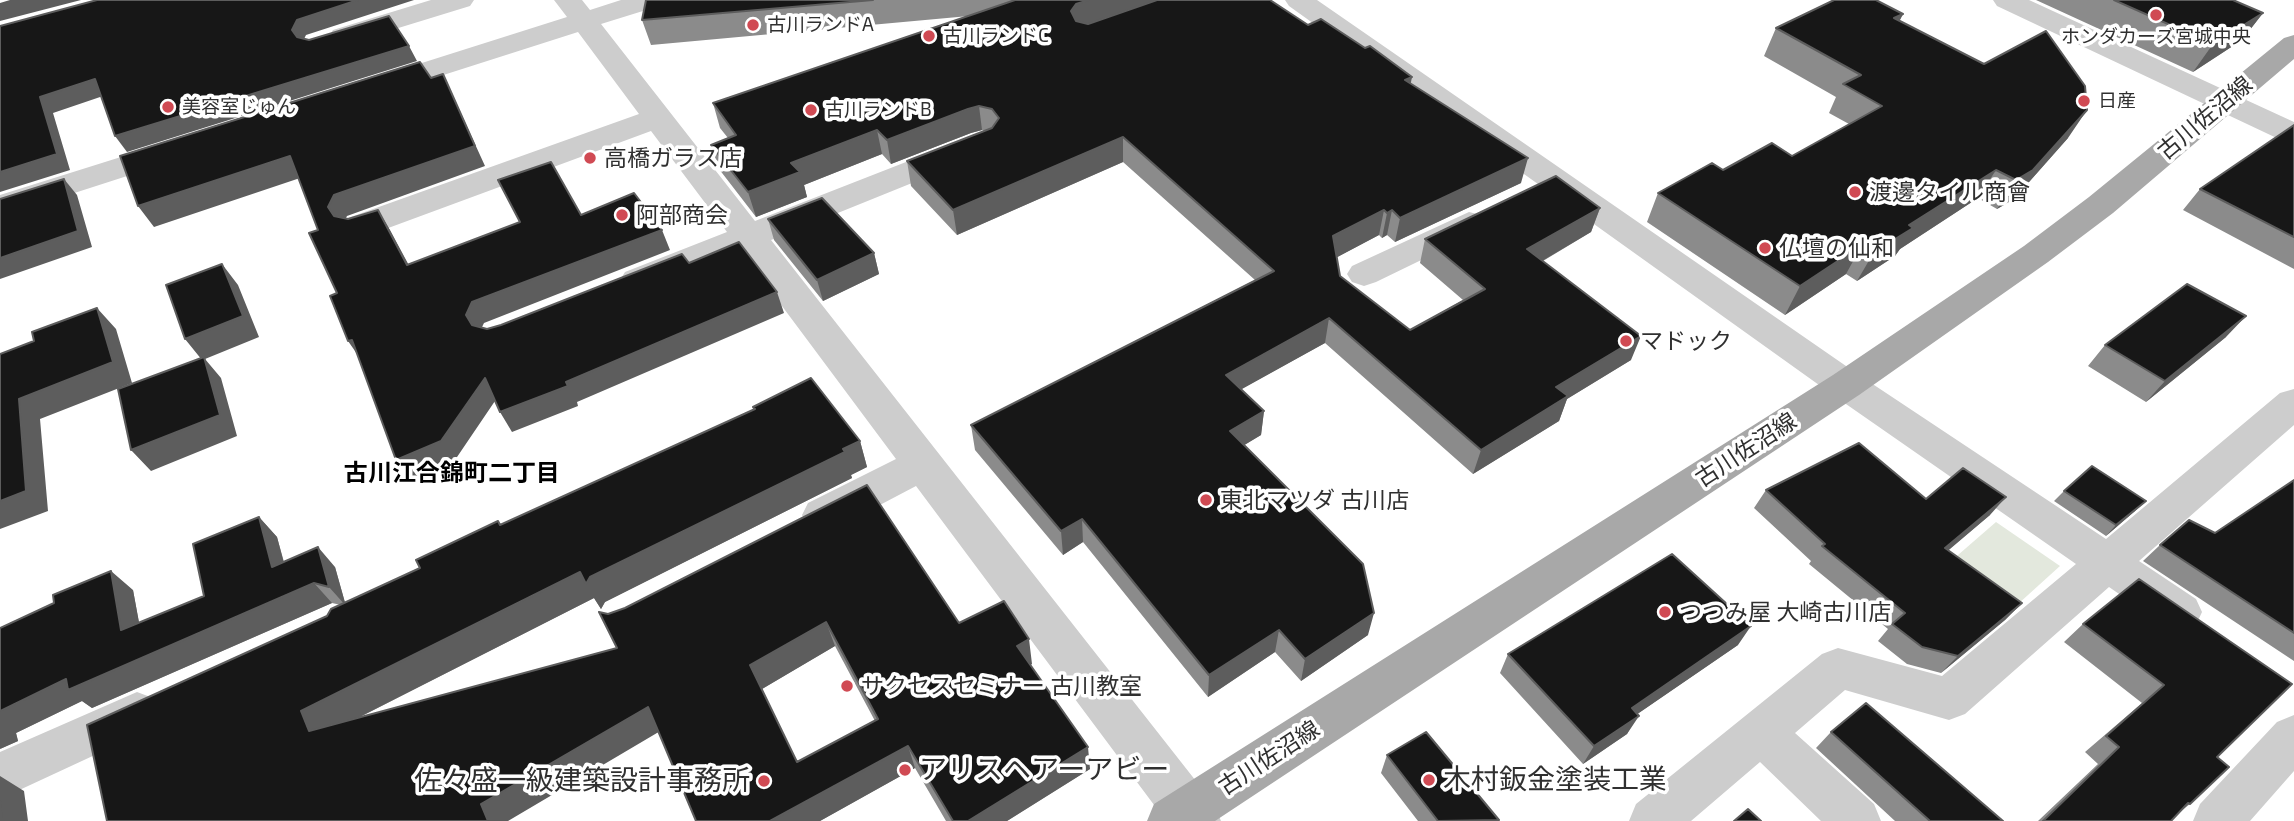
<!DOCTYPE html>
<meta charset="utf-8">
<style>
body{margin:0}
canvas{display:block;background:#fff}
</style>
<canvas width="2294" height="821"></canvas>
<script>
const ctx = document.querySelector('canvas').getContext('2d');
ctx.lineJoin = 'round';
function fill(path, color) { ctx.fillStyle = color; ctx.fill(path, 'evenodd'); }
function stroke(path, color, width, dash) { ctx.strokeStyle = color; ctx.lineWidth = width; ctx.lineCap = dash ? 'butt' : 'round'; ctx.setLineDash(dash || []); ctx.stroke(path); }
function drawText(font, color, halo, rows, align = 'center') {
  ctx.font = font + ' "Exo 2","Noto Sans JP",sans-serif'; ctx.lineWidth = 7; ctx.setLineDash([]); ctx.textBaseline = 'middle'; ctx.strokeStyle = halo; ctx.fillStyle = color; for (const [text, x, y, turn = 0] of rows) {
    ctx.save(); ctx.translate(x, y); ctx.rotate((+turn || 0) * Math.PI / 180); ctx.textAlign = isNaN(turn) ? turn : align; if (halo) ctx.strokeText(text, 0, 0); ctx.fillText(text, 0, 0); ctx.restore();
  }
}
const green = new Path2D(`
 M1996,522L2060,566L2007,614L1943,568Z`);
const minor = new Path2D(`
 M431,0H474L470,6L343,45L333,42L329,36L333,30Z
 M554,0H582L590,10L621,0H663L659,6L601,24L755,221L947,146L958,143L969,146L974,153L969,160L771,240L1214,804L1221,821H1166L916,486L838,527L823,532L808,527L802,515L808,503L896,459L741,251L649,288L637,292L625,288L620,280L625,272L727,232L651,131L372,234L360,237L348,234L343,226L348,218L639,114L578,32L387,93L376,96L365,93L361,87L365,81L567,17Z
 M1285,0H1317L1859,375L2106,539L2280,393L2294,389V425L2139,561L2196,599L2202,612L2196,625L2180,631L2164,625L2109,587L1965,714L1949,720L1845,690L1795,733L1874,804L1881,821H1821L1760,762L1691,821H1629L1636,804L1822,654L1838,648L1942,676L2076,564L1833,395L1289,6Z
 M1993,0H2029L2294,122V143L2283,141L1997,6Z
 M175,140L186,143L191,150L186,157L0,217V195Z
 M1469,212L1481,215L1486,223L1481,231L1376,282L1364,286L1352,282L1347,274L1352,266Z
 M137,692L153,698L160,713L153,728L0,799V752Z
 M2294,715V771L2250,821H2193L2200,804L2277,722Z`);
const primary = new Path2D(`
 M2294,35V59L2113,213L2048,262L1859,395L1215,821H1147L1154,804L1833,375L2024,246L2089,197L2284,38Z`);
const wall = new Path2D(`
 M646,0H1156L1308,25L1411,84L1521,183L1395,242L1387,235L1382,238L1379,235L1337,257L1340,276L1410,330L1463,300L1420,263L1425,239L1600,208L1591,232L1543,261L1631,360L1567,399L1559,421L1473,474L1325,343L1241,389L1264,411L1261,435L1244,445L1368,635L1301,681L1275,652L1208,697L1083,542L1063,555L975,450L971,425L1255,280L1123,162L957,235L911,186L907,161L984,131L982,130L971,133L891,164L882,154L804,185L807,197L756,217L719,169L711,145L728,138L720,128L713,103L969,16L651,45L642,20Z
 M2036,0H2233L2263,13L2242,40L2193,72Z
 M1903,14L1899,21L2068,138L2014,199L1997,209L1978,198L1900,249L1895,256L1857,281L1846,274L1785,315L1647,222L1658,193L1723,170L1792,156L1849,124L1829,113L1836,97L1764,56L1776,28Z
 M2294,125V269L2183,210L2200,189Z
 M768,219L874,253L879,274L823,301L774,240Z
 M2226,337L2146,402L2088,366L2105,345Z
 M753,407L860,441L867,467L851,475L852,478L605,602L601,609L594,598L360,717L617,648L608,614L959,623L1032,664L1030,665L1090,769L1007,821H946L915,768L820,821L659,732L107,821L327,616L341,605L332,603L92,708L82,701L16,733L18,741L0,749L133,590L139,623L204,596L259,517L277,537L284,562L335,567L345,603L420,568L498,521L501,525L754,409ZM835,646L875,721L797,762L762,689Z
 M2294,480V661L2143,561L2160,545L2215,533Z
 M1766,490L1990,515L1948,550L2022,603L2005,620L1941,673L1907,664L1878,641L1888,629L1809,564L1811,561L1754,508Z
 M2064,491L2135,511L2106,536L2054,501Z
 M2139,579L2217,757L2190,804L2181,811L2171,821H2038L2098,764L2085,752L2142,703L2064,642L2083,624Z
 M1738,645L1637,714L1627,734L1583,764L1500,673L1508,654Z
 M1831,732L2003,821H1895L1816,748Z
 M1387,755L1499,821H1418L1381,773Z`);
const shadedWall = new Path2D(`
 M10,0H81L0,21V3Z
 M358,0H414L306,35L301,45L292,30L297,20Z
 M1089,0H1156L1072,36L1071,11L1076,4Z
 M2263,13L2242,40L2193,72L2213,44Z
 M1903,14L1889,42L1894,18Z
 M409,46L417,61L127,152L115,136Z
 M443,74L485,166L347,216L341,227L328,207L334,195Z
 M1412,77L1407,102L1405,80Z
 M95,79L106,95L53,113L70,170L0,192V172L40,97Z
 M979,106L982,130L971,133L891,164L887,140L968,109Z
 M2087,110L2068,138L2014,199L1997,209L2016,180Z
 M877,130L882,154L804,185L807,197L756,217L748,192L791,163Z
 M1123,137V162L957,235L953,210Z
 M290,156L303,177L154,227L138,206Z
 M1528,158L1521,183L1395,242L1400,218Z
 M1996,170L1978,198L1900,249L1895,256L1857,281L1874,252L1909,225Z
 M64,179L77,195L92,247L0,279V258Z
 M1600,208L1591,232L1520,274L1527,249Z
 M378,210L390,230L420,286L407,265Z
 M1384,210L1379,235L1330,261L1333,236Z
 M1392,210L1387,235L1382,238L1387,213Z
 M662,230L670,250L484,323L478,335L466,315L472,302Z
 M1862,245L1846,274L1785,315L1800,286Z
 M874,253L879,274L823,301L817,280Z
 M222,264L238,285L259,337L205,359L221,378L237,436L151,471L131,450L202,360L185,339Z
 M777,292L784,313L577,402L578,406L512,432L500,412L566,382Z
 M97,308L116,329L132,383L40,419L48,511L0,529V501L19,399Z
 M2246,316L2226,337L2146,402L2165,381Z
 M1329,318L1325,343L1224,399L1226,375Z
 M1641,336L1631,360L1567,399L1559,421L1473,474L1481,450L1556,387Z
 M352,340L362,361L348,341Z
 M485,378L497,398L455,460L410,479L396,460Z
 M1264,411L1261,435L1228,455L1230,431Z
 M860,441L867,467L851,475L852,478L605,602L601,609L594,598L326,734L309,731L301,711L580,572L590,577Z
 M2006,497L1990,515L1930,566L1945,548Z
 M2146,501L2135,511L2106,536L2116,525Z
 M259,517L277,537L290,586L272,567Z
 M1082,519L1083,542L1063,555L1061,531Z
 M318,547L335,567L346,606L329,587Z
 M111,571L133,590L144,649L121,630Z
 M314,583L332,603L92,708L82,701L16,733L18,741L0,749V711L66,679Z
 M2022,603L2005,620L1941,673L1958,656Z
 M1374,613L1368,635L1301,681L1305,659Z
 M826,622L835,646L762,689L750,665Z
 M1751,626L1738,645L1620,726L1632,708Z
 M1279,630L1275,652L1208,697L1209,675Z
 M1029,639L1032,664L1020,670L1017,646Z
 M648,707L662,730L508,821H488L481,804Z
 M1639,716L1627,734L1583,764L1594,746Z
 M908,746L915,768L820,821H770Z
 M1088,747L1090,769L1007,821H968Z
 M0,776L24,791L28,821H2L0,801Z`);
const building = new Path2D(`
 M97,0H358L297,20L292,30L297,37L309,40L389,16L409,46L115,136L95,79L40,97L57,154L0,172V26Z
 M646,0H873L642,20Z
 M1015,0H1089L1076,4L1071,11L1076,21L1088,24L1157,0H1270L1308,25L1321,19L1365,48L1370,46L1412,77L1405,80L1528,158L1400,218L1392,210L1387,213L1384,210L1333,236L1340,276L1410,330L1485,289L1425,239L1556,176L1600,208L1527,249L1641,336L1556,387L1568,396L1481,450L1329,318L1226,375L1264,411L1230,431L1363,564L1374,613L1305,659L1279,630L1209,675L1082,519L1061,531L971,425L1274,271L1123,137L953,210L907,161L992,128L999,118L992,109L979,106L968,109L887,140L877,130L791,163L800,172L748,192L711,145L736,135L713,103Z
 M1834,0H1876L1903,14L1894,18L1984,64L2046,31L2085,86L2087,110L2033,170L2016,180L1996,170L1909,225L1913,228L1874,252L1862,245L1800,286L1658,193L1712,163L1723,170L1772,143L1792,156L1882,106L1843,84L1861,75L1776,28Z
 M2114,0H2233L2263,13L2213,44Z
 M420,62L431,78L443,74L475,146L334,195L328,207L334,216L348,219L378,210L407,265L520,222L498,180L551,162L581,215L634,193L662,230L472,302L466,315L472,325L487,329L501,325L682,254L689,263L739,242L777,292L566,382L568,386L500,412L485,378L441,441L396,460L352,340L348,341L330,296L337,293L309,233L318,230L290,156L138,206L120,156Z
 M2294,125V237L2200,189Z
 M64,179L78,231L0,258V199Z
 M822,198L874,253L817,280L768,219Z
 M222,264L243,316L185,339L166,285Z
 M2187,284L2246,316L2165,381L2105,345Z
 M97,308L113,362L19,399L26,491L0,501V354L34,341L32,332Z
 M204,357L220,415L131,450L118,389Z
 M811,378L860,441L843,449L845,452L590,577L586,584L580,572L301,711L309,731L617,648L599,612L608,614L625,608L867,485L959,623L1004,601L1029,639L1017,646L1088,747L968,821H953L908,746L770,821H696L648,707L481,804L488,821H107L87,725L327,616L331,609L420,568L416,560L498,521L500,525L755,409L753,407ZM826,622L878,719L797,762L750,665Z
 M1859,443L1926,499L1963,468L2006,497L1945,548L2022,603L1958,656L1922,647L1892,624L1905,613L1822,546L1825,544L1766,490Z
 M2092,466L2146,501L2116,525L2064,491Z
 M2294,480V633L2160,545L2189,520L2215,533Z
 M259,517L272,567L318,547L329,587L314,583L68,690L66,679L0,711V628L54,603L53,595L111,571L121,630L204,596L193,544Z
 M1672,554L1751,626L1632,708L1639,716L1594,746L1508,654Z
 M2139,579L2292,684L2217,757L2229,767L2190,804L2188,803L2171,821H2043L2119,747L2106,736L2164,685L2083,624Z
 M1866,703L2003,821H1930L1831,732Z
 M1426,732L1499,820L1438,821L1387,755Z
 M0,801L2,821H0Z
 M1748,809L1761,821H1734Z`);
const markers = [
 [2156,15,7,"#d04a53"],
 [753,25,7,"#d04a53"],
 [929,36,7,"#d04a53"],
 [2084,101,7,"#d04a53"],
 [168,107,7,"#d04a53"],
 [811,110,7,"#d04a53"],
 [590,158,7,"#d04a53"],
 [1855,192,7,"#d04a53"],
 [622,215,7,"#d04a53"],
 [1765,248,7,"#d04a53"],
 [1626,341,7,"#d04a53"],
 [1206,500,7,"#d04a53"],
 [1665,612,7,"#d04a53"],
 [847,686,7,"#d04a53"],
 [905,770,7,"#d04a53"],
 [1429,780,7,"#d04a53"],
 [764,781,7,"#d04a53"]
];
const farPoinames = [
 ["古川ランドA",767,25],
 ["古川ランドC",943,36],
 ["ホンダカーズ宮城中央",2156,37,"center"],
 ["日産",2098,101],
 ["美容室じゅん",182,107],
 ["古川ランドB",825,110]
];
const streetNames = [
 ["古川佐沼線",2205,118,-40],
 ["古川佐沼線",1746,450,-33],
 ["古川佐沼線",1269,758,-33]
];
const poiNames = [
 ["高橋ガラス店",604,158],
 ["渡邊タイル商會",1869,192],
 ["阿部商会",636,215],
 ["仏壇の仙和",1779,248],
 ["マドック",1640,341],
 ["東北マツダ 古川店",1220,500],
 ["つつみ屋 大崎古川店",1679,612],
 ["サクセスセミナー 古川教室",861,686]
];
const neighbourhoodNames = [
 ["古川江合錦町二丁目",452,473]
];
const nearPoinames = [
 ["アリスヘアーアビー",919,770],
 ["木村鈑金塗装工業",1443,780],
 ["佐々盛一級建築設計事務所",750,781,"right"]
];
fill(green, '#e3e8dd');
fill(minor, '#cdcdcd');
fill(primary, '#a8a8a8');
fill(wall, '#8b8b8b');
fill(shadedWall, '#5d5d5d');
fill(building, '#171717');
stroke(building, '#5d5d5d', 2);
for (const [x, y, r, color] of markers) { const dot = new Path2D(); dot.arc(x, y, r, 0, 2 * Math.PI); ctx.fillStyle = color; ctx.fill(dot); stroke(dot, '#fff', 2.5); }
drawText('19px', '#303030', '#fff', farPoinames, 'left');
drawText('23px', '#303030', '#fff', streetNames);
drawText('23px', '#303030', '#fff', poiNames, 'left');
drawText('bold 24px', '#000', '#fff', neighbourhoodNames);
drawText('28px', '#303030', '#fff', nearPoinames, 'left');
</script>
